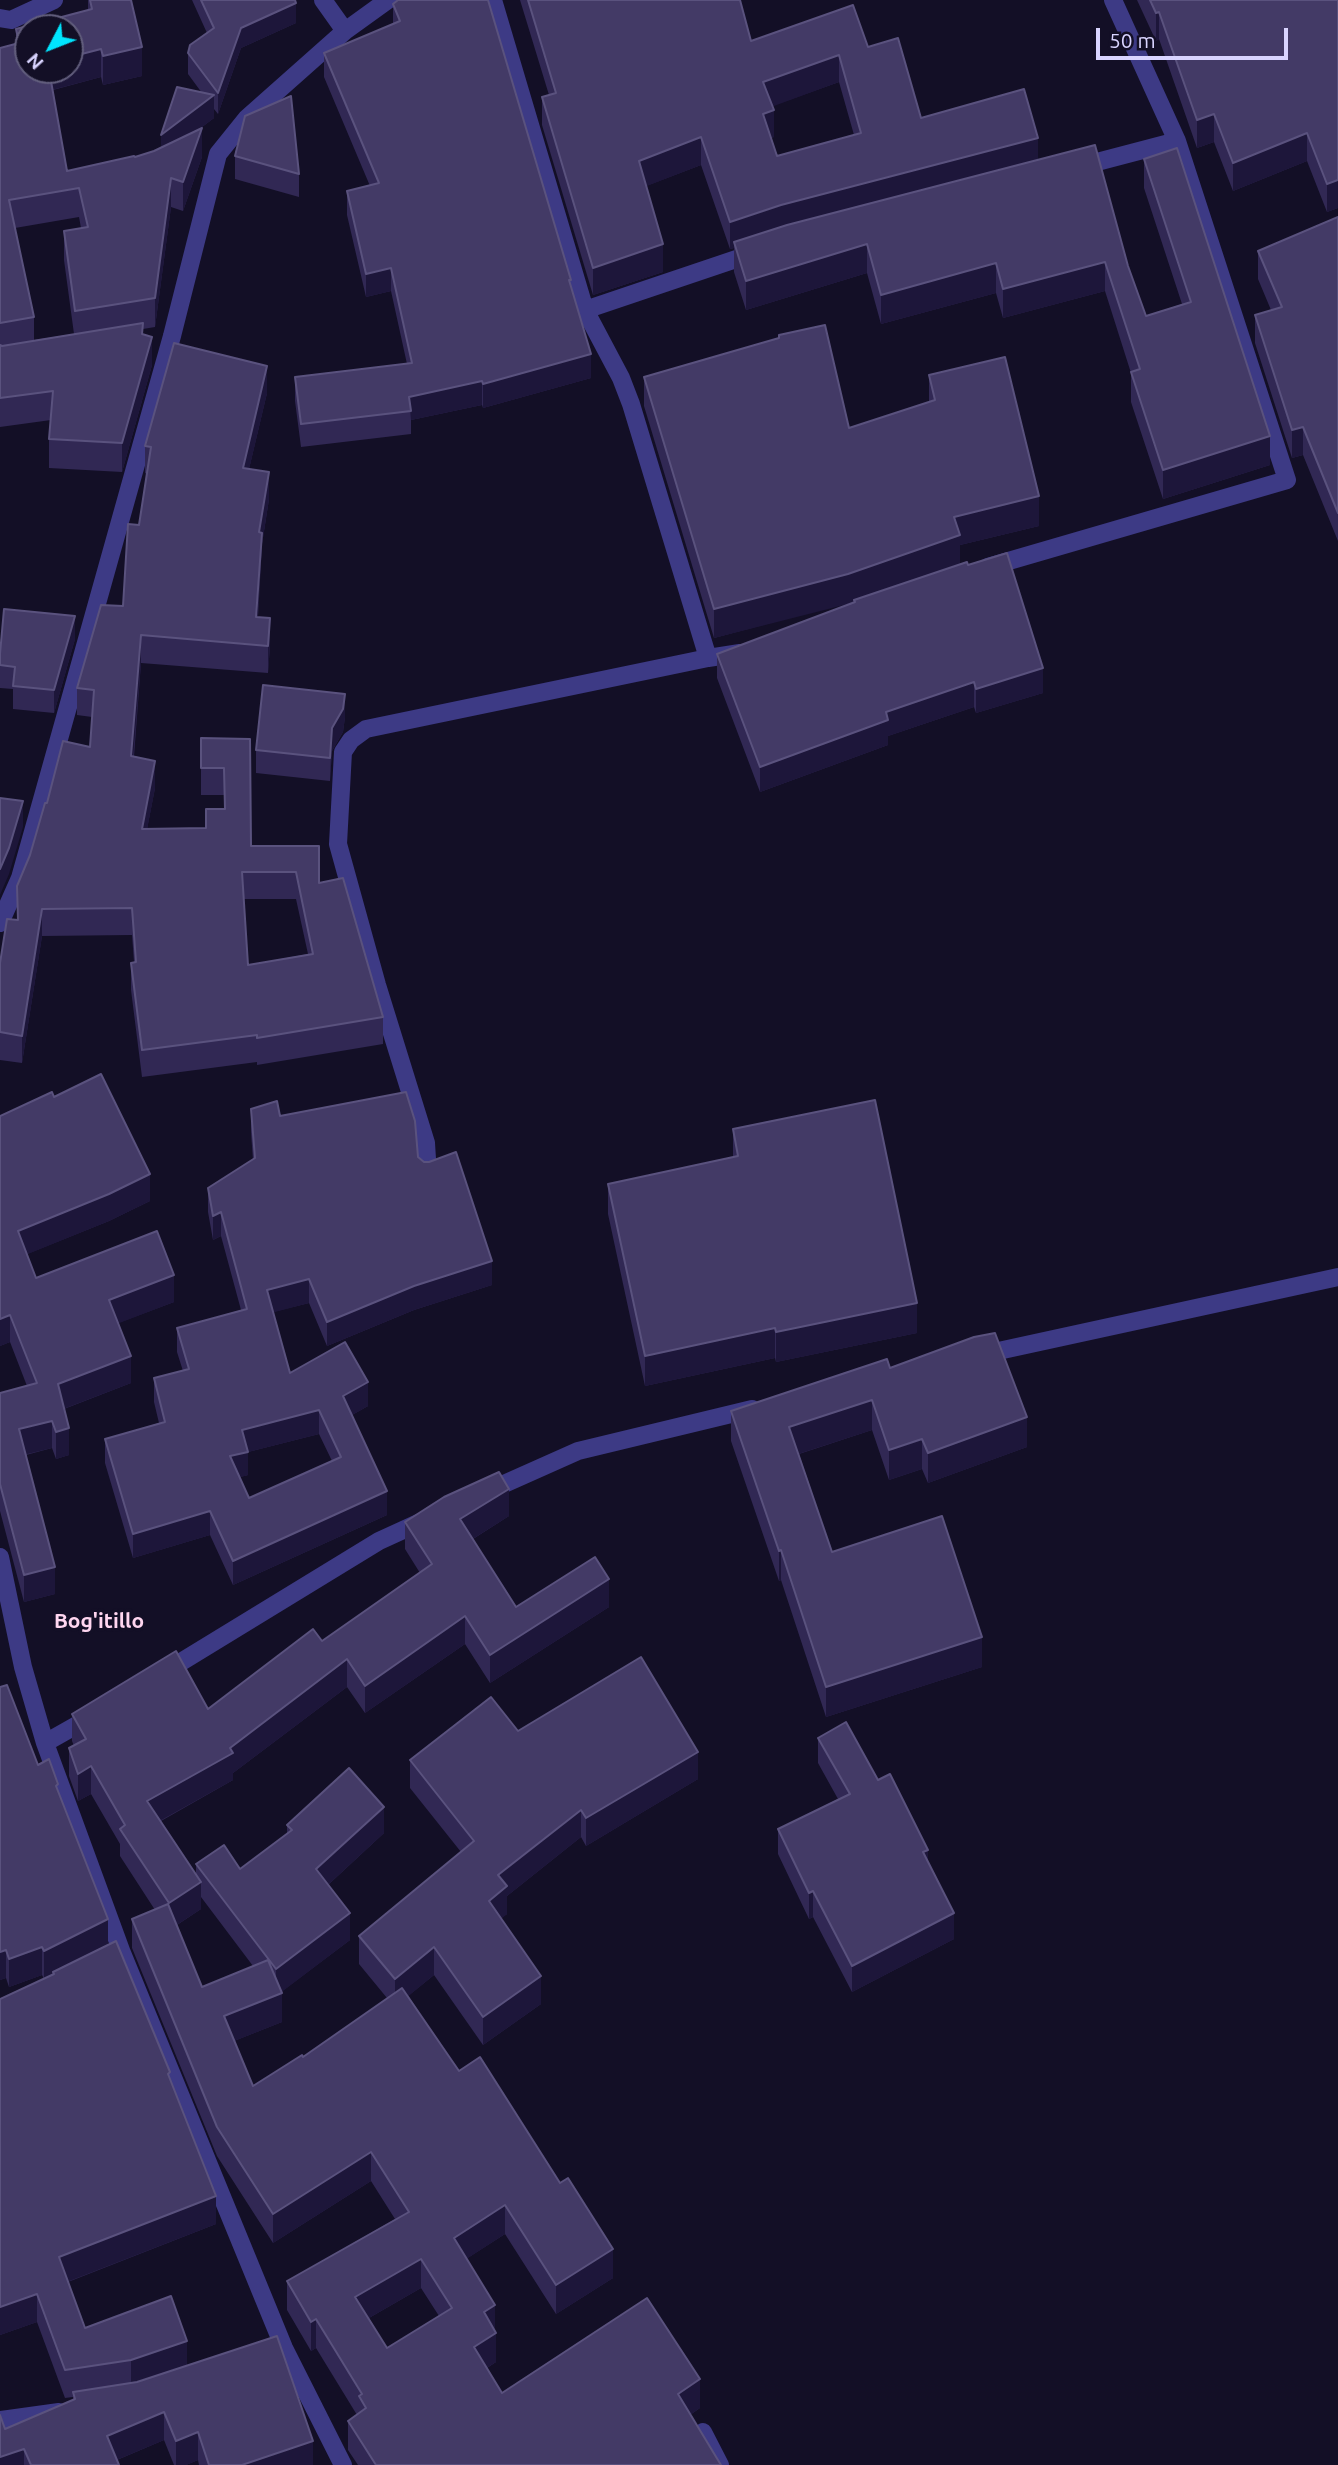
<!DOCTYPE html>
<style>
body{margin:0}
#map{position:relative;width:1338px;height:2465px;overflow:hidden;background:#130f26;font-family:Ubuntu,sans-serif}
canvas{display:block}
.north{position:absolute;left:14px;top:14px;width:70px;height:70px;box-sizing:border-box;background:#130f26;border:2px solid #625e7d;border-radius:50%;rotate:228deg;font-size:19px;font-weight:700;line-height:28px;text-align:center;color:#d9d4ff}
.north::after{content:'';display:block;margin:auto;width:24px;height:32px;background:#00e5ff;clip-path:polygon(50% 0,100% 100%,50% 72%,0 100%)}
.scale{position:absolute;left:1096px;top:28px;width:192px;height:32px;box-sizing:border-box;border:4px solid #d9d4ff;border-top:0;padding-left:9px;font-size:21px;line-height:24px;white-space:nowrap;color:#d9d4ff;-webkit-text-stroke:5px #130f26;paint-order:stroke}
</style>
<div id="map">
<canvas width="1338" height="2465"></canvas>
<div class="north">N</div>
<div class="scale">50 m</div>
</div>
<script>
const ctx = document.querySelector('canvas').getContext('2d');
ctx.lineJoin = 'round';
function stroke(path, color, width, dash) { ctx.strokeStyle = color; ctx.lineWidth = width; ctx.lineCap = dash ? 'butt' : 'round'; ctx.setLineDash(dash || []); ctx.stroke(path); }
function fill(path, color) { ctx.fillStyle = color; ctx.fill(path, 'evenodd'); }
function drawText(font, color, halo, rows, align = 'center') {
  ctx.font = font + ' Ubuntu,sans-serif'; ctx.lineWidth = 7; ctx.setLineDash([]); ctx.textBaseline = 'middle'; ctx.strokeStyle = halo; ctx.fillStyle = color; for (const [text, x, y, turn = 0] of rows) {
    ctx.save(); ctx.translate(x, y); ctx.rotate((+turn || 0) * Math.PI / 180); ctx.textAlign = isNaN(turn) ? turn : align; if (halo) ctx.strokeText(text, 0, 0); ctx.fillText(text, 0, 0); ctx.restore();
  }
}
const street = new Path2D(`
 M323,0L345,31
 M493,0L585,310L621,378L631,404L708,658L740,653
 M0,18L11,20L54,0
 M1078,167L1177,141
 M585,310L757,252
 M988,567L1287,480L1177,141L1113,0
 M0,923L20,878L172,336L218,154L247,118L345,31L388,0
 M428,1175L426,1143L377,985L338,844L343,752L351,740L366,729L708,658
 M980,1355L1338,1277
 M486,1492L578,1451L752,1409
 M0,1557L23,1667L45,1743L122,1953L284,2348L343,2465
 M163,1673L379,1541L425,1520
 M45,1743L91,1717
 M0,2420L59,2412
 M703,2432L720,2465`);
const wall = new Path2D(`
 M88,0H131L142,76L103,85L101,77L53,90L67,171L135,157L161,148L202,93L188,74V53L207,33L192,0H295L296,23L241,48L218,114L214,109V118L198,130L202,157L183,211L171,207L155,327L143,329V334L152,365L122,472L49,468V439L51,420L0,427V48L16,44V29L88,10ZM79,217L81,228L64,231V260L74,334L34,340V317L15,228Z
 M520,0H740L751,41L868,47L921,118L1038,159L1128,266L1146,316L1182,304L1144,188V159L1270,465L1163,499L1131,402V373L1105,291L1003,318L996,293L881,324L867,273L746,310L734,272V248L730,249L701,165L646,186L663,272L593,295L542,125V97L549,95ZM839,82L854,135L777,156L771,138L774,137L772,106Z
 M1137,0H1338V208L1327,212L1307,161L1233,191L1214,142L1197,148L1159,39L1156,41Z
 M393,4L571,286L591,378L483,408L482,405L411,420V434L301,447L295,401V377L407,364L391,291L366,297L347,215V191L370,186L324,77V53L393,24Z
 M235,156L299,174V197L235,179Z
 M1338,217V541L1303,455L1292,458L1255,343V315L1271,310L1258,279V251Z
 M929,375L1039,526L960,545V564L968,565L1043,693L976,713L974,707L888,736V745L760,792L717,678V654L854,602V601L714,638L644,406V377L849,428L929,402Z
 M267,393L249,469L269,499L262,544L258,617L270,645L268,673L141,663L134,756L155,788L147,829L206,828L224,809V795H201V738L250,739L251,846L319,883L383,1017V1044L257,1065V1062L142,1077L131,990V963L134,962L132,935L42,936L22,1063L0,1060V963L17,920V886L30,855L47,803L90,747L92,717L77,715V688L123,606L139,525L147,474L145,473V446ZM244,899H296L308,954L248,965Z
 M75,639L54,713L13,709V689L0,688V654Z
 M345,717L343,732L332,751L330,781L256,773V750Z
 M54,1097L150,1201L109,1221L27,1254L36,1278L174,1302L118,1323L131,1383L64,1409L69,1455L56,1459L52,1448L26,1455L55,1594L24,1602L0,1511V1393L27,1386L10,1342L0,1346V1116Z
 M251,1109L280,1116L418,1157L492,1285L414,1310L327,1346L309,1303L273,1312L290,1373L368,1406L352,1415L387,1515L233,1585L210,1535L133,1558L105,1463V1439L159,1423L154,1402V1378L183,1371L177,1352V1328L241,1310L221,1236L213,1240L208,1212V1188L253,1160L251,1133ZM319,1434L332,1461L249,1498L240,1477L248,1475V1452Z
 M733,1129L917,1333L776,1362L775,1358L645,1386L608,1214V1184L733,1157Z
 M890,1368L1027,1447L928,1483L922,1469L889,1480L872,1430L799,1454L832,1552L982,1667L826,1717L781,1580L779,1581L731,1441V1411Z
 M509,1516L473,1539L516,1607H609L490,1683L465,1644L365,1713L347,1687L233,1773V1780L161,1821L196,1874V1864L240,1869L287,1834V1825L384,1833L328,1885L350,1940L281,1992L282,2022L234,2041L253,2086L303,2057L387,1998L359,1964V1936L461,1852L410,1788V1760L518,1731L698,1779L586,1846L581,1837L507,1896V1914L501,1918L541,2004L483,2045L434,1975L408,1996L459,2071L613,2278L556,2314L505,2234L466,2259L495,2331L496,2362L487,2368L502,2393L700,2408L690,2415L721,2465H358L348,2450V2421L357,2415L316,2348L311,2351L287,2310V2281L395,2219L371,2181L273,2243L217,2156L132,1948V1919L155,1910L120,1856V1844L91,1794L78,1801L69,1776V1748L74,1746L72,1741V1714L208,1709L322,1641L420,1573L405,1549V1522ZM201,1897L253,1966L202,1987L177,1925L201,1909ZM421,2288L439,2316L387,2348L369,2318Z
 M0,1687L38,1765L58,1792L108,1945L170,2080L216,2224L68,2282L85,2328L187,2366L313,2465H199L198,2460L186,2465H174L164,2440L117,2460L119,2465H0L5,2429L73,2400V2397L65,2398L37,2322L0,2335V1999L44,1979L42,1975L9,1987L6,1978L0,1980Z
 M818,1738L878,1780L928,1861L954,1939L852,1992L813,1917L809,1919L778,1854V1829L838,1799L818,1763Z`);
const shadedWall = new Path2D(`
 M296,3V23L241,48L218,114V93L241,28Z
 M1159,12V39L1156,41V13Z
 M142,47V76L103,85V56Z
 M101,49V77L48,91V70H70V57Z
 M839,55V82L763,110V82Z
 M214,95V118L161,158V135Z
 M774,110V137L763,141V114Z
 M1214,114V142L1197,148V120Z
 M202,128V157L183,211V182Z
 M1307,133V161L1233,191V163Z
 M701,137V165L639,189V161Z
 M1038,138V165L734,242V248L730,249V222L781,205Z
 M171,178V207L155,327V298Z
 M1338,180V208L1327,212V184Z
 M663,244V272L593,295V268Z
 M867,244V273L746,310V281Z
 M1105,262V291L1003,318V289Z
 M996,263V293L881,324V295Z
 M391,268V291L366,297V274Z
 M152,337V365L122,472V443Z
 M591,354V378L483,408V384Z
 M267,366V393L243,495V468Z
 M482,381V405L411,420L409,397Z
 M1303,427V455L1292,458V430Z
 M1270,436V465L1163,499V470Z
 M269,472V499L262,544L256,644L259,532Z
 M1039,496V526L960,545V565L848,604L714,638V609L954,517Z
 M75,616V639L54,713V690Z
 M270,618V645L268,673V646Z
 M141,635V663L131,783V756Z
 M1043,668V693L976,713V689Z
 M974,682V707L888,736V745L760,792V767L886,712Z
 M345,694V717L343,732L332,751L330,781L332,728Z
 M155,761V788L142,856V829Z
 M23,801V827L9,874L0,895V869Z
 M42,909V936L22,1063V1036Z
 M150,1174V1201L109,1221L18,1258V1231Z
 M221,1212V1236L213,1240V1216Z
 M492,1261V1285L414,1310L327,1346V1322L414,1286Z
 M174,1275V1302L109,1327V1300Z
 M309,1279V1303L267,1314V1290Z
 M917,1303V1333L776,1362V1332Z
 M10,1315V1342L0,1346V1319Z
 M775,1328V1358L645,1386V1356Z
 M131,1356V1383L58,1411V1384Z
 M368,1382V1406L343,1420V1396Z
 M872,1400V1430L789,1457V1427Z
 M319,1410V1434L248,1452V1475L230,1480V1456L242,1430Z
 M1027,1417V1447L928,1483V1453Z
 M52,1421V1448L19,1456V1429Z
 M69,1428V1455L56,1459V1432Z
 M922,1439V1469L889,1480V1450Z
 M509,1489V1516L460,1547V1519Z
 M387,1491V1515L233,1585V1561Z
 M210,1511V1535L133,1558V1534Z
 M781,1550V1580L779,1581V1551Z
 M55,1567V1594L24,1602V1575Z
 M609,1579V1607L490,1683V1655Z
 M465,1616V1644L365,1713V1686Z
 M982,1637V1667L826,1717V1687Z
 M347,1659V1687L233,1773V1780L147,1828V1801L230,1748Z
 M698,1752V1779L586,1846V1818Z
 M91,1766V1794L78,1801V1774Z
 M384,1807V1833L316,1896V1869Z
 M581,1810V1837L507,1896V1914L489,1929V1901L498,1875Z
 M928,1850V1876L923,1852Z
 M201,1882V1909L169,1930V1903Z
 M813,1891V1917L809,1919V1893Z
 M350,1913V1940L279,1994L282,1993V2022L224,2045V2016L276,1995V1969Z
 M954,1913V1939L852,1992V1966Z
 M108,1919V1947L53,1972V1975L44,1979V1951Z
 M42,1947V1975L9,1987V1959Z
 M434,1947V1975L395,2007V1979Z
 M6,1950V1978L0,1980V1952Z
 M541,1976V2004L483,2045V2017Z
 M371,2152V2181L273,2243V2214Z
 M216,2196V2224L59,2285V2257Z
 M505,2205V2234L454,2267V2238Z
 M613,2249V2278L556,2314V2285Z
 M421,2259V2288L355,2326V2297Z
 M37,2294V2322L0,2335V2307Z
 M495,2305V2334L484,2312Z
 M316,2319V2348L311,2351V2322Z
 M496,2333V2362L474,2376V2347Z
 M187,2341V2369L131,2388V2360Z
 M700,2379V2408L678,2423V2394Z
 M164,2412V2440L107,2464V2436Z
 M198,2432V2460L186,2465H176V2441Z
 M313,2441V2465H242Z
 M24,2449V2465H0V2457Z`);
const building = new Path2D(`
 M90,0H131L142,47L103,56L101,49L70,57V28H28V70H49L67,171L134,156L135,157L154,151L202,128L183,182L171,178L155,298L75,311L64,231L88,227L79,188L9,200L34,317L0,323V48L19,43L16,29L92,9Z
 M201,0H295L296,3L241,28L218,93L188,53L190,45L214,28Z
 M398,0H488L571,280H569L591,354L483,384L482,381L409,397L411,411L301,424L295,377L412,363L391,268L366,274L347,191L379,183L324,53L400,21L393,4Z
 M528,0H740L751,41L853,5L868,47L898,38L921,118L1024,89L1038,138L781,205L730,222L701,137L639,161L663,244L593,268L542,97L556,93ZM839,55L861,133L777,156L763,114L774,110L763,82Z
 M1150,0H1338V180L1327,184L1307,133L1233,163L1214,114L1197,120L1159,12L1156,13Z
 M177,87L214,95L161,135Z
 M291,96L299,174L235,156L245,116Z
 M1095,145L1128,266L1146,316L1191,302L1144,159L1177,148L1270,436L1163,470L1131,372L1140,369L1105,262L1003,289L996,263L881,295L867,244L746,281L734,242L787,225Z
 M1338,217V513L1303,427L1292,430L1255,315L1282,307L1258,251Z
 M143,323L142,334L152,337L122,443L49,439L53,391L0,398V345L2,346Z
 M825,325L849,428L935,400L929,375L1005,357L1039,496L954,517L960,535L848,574L714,609L644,377L779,338V335Z
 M174,343L267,366L243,468L269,472L259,532L262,533L256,617L270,618L268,646L141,635L131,756L155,761L142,829L206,828V809H225L224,768H201V738L250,739L251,846H319V883L343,878L383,1017L257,1038V1035L142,1050L131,963L136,962L132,908L42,909L22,1036L0,1032V963L7,919L18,920L17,886L30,855L45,803H47L63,741L90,747L94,690L77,688L101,605L123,606L128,524L139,525L151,447L145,446ZM242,872H296L313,954L248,965Z
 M1007,553L1043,668L976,689L974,682L886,712L888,720L760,767L717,654L855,602L854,600L967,562L968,565Z
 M4,609L75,616L54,690L13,686L15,667L0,665V654Z
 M263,685L345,694L343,709L332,728L330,758L256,750Z
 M0,798L23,801L9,848L0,869Z
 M101,1074L150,1174L109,1194L18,1231L36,1278L157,1231L174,1275L109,1300L131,1356L58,1384L69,1428L56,1432L52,1421L19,1429L55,1567L24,1575L0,1484V1393L37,1383L10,1315L0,1319V1116L52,1092L54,1097Z
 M406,1092L415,1121L418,1157L424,1162H429L456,1152L492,1261L414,1286L327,1322L309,1279L267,1290L290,1373L345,1342L368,1382L343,1396L387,1491L233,1561L210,1511L133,1534L105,1439L165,1422L154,1378L189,1369L177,1328L247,1309L221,1212L213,1216L208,1188L255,1158L251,1109L277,1101L280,1116ZM319,1410L341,1457L249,1498L230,1456L248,1452L242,1430Z
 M875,1100L917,1303L776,1332L775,1328L645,1356L608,1184L738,1156L733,1129Z
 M995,1333L1027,1417L928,1453L922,1439L889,1450L872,1400L789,1427L832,1552L942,1516L982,1637L826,1687L781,1550L779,1551L731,1411L887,1359L890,1368L974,1337Z
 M499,1472L509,1489L460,1519L516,1607L595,1557L609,1579L490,1655L465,1616L365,1686L347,1659L230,1748L233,1753L147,1801L201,1882L169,1903L120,1829L125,1825L91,1766L78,1774L69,1748L86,1739L72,1714L176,1651L208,1709L313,1629L322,1641L432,1564L405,1522L444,1497Z
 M641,1657L698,1752L586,1818L581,1810L498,1875L507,1886L489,1901L541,1976L483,2017L434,1947L395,1979L359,1936L474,1841L410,1760L491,1697L518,1731Z
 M7,1685L38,1765L49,1759L58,1784L56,1786L108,1919L44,1951L42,1947L9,1959L6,1950L0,1952V1687Z
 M846,1722L878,1780L890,1774L928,1850L923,1852L954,1913L852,1966L813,1891L809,1893L778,1829L850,1794L818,1738Z
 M349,1768L384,1807L316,1869L350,1913L276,1969L196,1864L224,1845L240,1869L292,1830L287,1825Z
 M168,1904L202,1987L268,1960L282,1993L224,2016L253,2086L302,2055L303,2057L402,1988L459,2071L480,2057L560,2183L568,2178L613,2249L556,2285L505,2205L454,2238L495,2305L484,2312L496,2333L474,2347L502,2393L647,2298L700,2379L678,2394L721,2465H376L348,2421L366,2408L359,2396L362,2394L316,2319L311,2322L287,2281L409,2212L371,2152L273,2214L217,2127L132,1919ZM421,2259L452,2308L387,2348L355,2297Z
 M116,1941L170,2072L168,2074L216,2196L59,2257L85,2328L171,2296L187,2341L131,2360L65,2370L37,2294L0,2307V1999L54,1974L53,1972Z
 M277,2336L313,2441L242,2465H209L198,2432L176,2441L164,2412L107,2436L119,2465H31L24,2449L0,2457V2415L5,2429L75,2399L73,2392L137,2382Z`);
const quarterNames = [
 ["Bog'itillo",99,1621]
];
stroke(street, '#3d3a85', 18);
fill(wall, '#312854');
fill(shadedWall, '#1d163a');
fill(building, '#433a66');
stroke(building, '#5a527e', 2);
drawText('bold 21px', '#ffd6f0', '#130f26', quarterNames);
</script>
